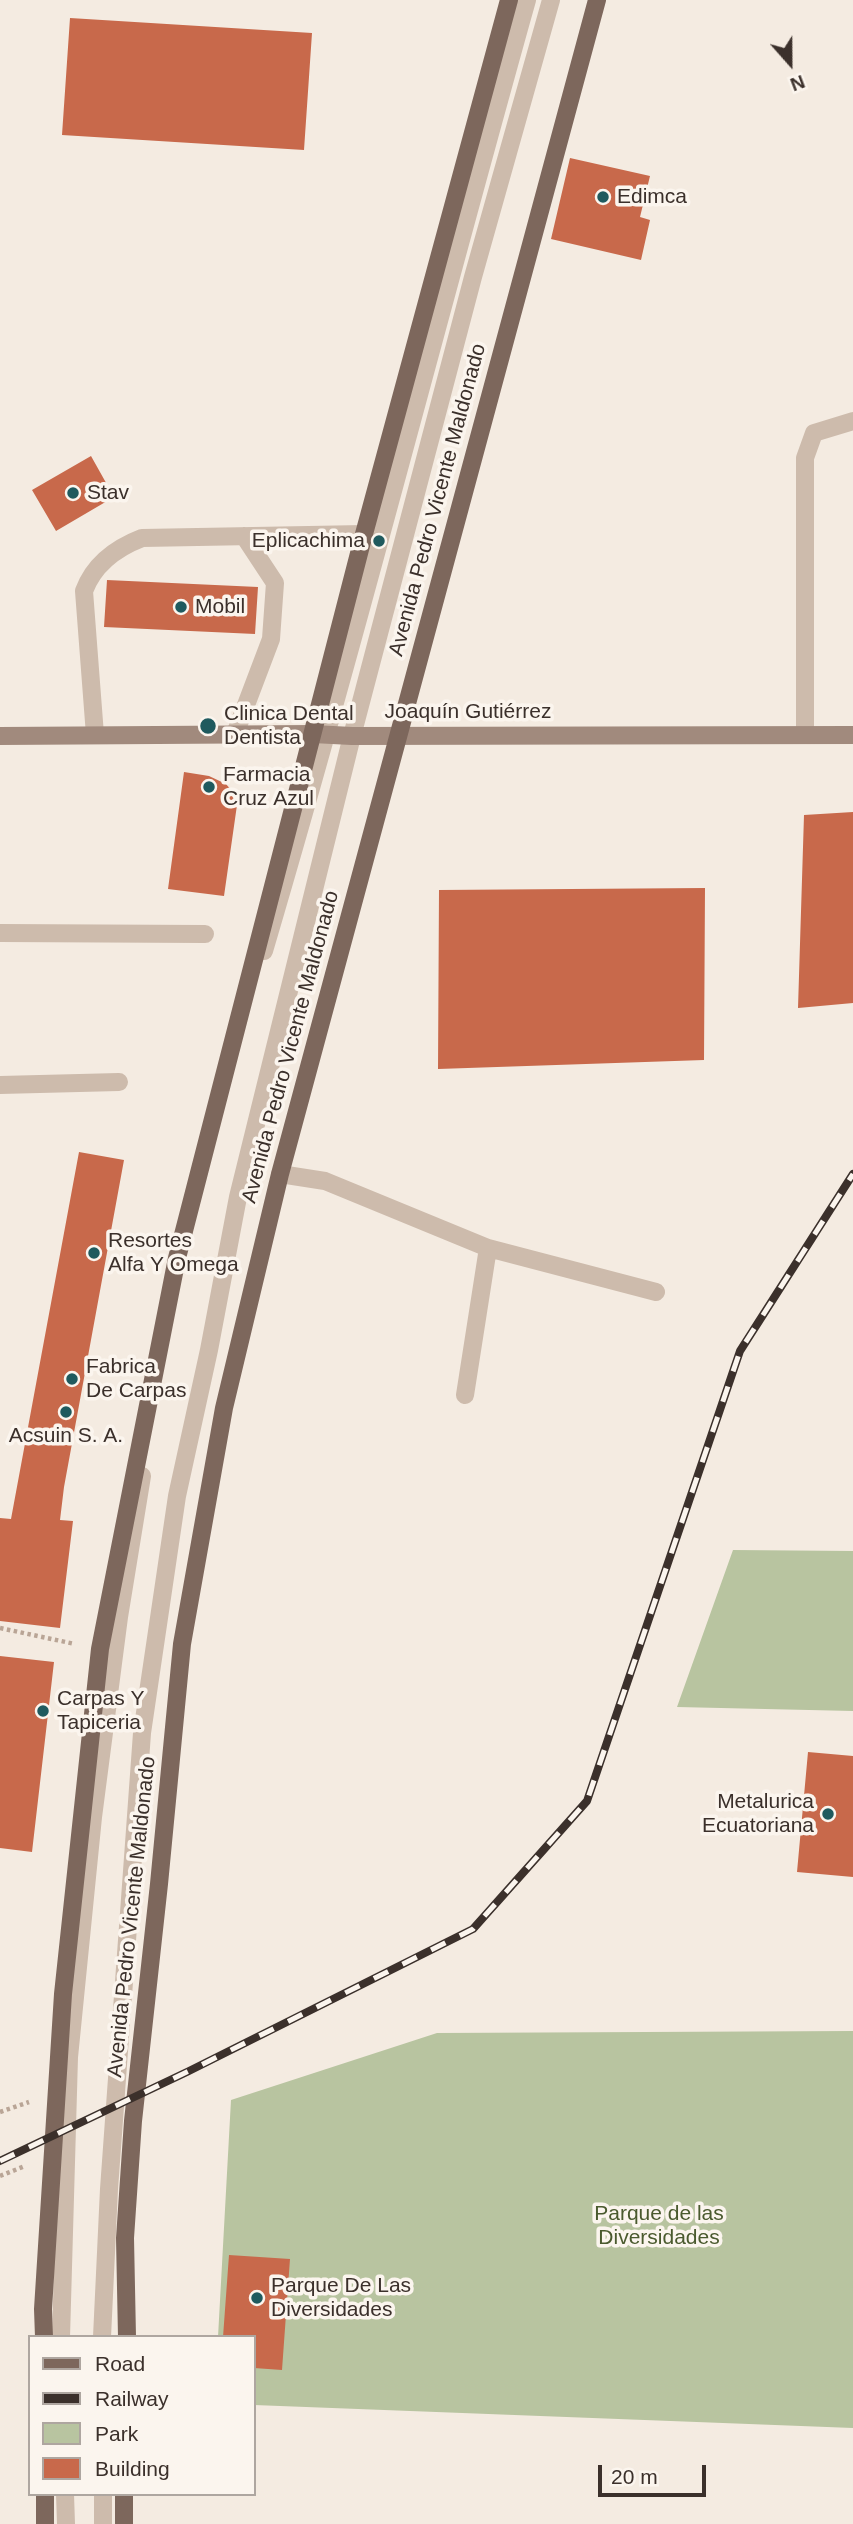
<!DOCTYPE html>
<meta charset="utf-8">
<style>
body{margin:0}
#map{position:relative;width:853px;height:2524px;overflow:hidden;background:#f4ebe1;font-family:Arial,sans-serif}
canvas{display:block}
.legend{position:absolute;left:28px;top:2335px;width:228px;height:161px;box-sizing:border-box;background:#fbf5ee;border:2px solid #aea6a0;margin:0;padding:9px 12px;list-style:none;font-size:21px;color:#3b302b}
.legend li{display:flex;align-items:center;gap:14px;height:35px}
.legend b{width:35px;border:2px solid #aea6a0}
.north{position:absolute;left:755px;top:28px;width:70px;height:70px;-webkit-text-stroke:5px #fbf5ee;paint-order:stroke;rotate:159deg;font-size:19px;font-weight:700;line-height:28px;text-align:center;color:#3b302b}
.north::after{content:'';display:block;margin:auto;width:24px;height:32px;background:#3b302b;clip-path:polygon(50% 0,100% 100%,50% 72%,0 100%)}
.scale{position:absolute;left:598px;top:2465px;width:108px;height:32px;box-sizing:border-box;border:4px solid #3b302b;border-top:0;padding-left:9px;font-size:21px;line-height:24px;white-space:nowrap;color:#3b302b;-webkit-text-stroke:5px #fbf5ee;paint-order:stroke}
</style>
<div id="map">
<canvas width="853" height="2524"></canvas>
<ul class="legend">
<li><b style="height:9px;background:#7d675c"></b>Road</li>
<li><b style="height:9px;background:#3b302b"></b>Railway</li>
<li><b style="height:19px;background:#b8c4a0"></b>Park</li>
<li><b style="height:19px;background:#c8694b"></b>Building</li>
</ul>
<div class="north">N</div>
<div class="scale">20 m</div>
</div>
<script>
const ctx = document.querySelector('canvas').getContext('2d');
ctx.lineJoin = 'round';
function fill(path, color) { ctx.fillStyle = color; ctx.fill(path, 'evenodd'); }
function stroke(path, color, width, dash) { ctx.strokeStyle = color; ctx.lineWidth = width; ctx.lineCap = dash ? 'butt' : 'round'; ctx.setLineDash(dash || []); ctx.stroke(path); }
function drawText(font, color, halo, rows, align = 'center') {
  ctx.font = font + ' Arial,sans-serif'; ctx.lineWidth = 7; ctx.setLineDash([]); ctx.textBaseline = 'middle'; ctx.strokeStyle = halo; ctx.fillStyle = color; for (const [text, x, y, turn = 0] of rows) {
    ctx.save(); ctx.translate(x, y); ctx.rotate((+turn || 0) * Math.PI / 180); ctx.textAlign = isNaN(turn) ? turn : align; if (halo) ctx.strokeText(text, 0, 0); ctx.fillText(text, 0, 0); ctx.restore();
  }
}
const green = new Path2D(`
 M733,1550L853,1551V1711L677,1707Z
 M853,2031V2428L254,2405V2337H218L231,2100L437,2033Z`);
const building = new Path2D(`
 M70,18L312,33L304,150L62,135Z
 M570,158L650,176L640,217L650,220L641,260L551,239Z
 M91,456L114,497L56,531L32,490Z
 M107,580L258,587L255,634L104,627Z
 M184,772L209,776L226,784L238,798L224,896L168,889Z
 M853,812V1003L798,1008L804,815Z
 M705,888L704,1060L438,1069L439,890Z
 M79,1152L124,1160L64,1487L60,1520L73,1521L60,1628L0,1621V1518L11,1519Z
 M0,1656L54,1662L32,1852L0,1848Z
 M808,1752L853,1756V1877L797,1872Z
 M229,2255L290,2259L282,2370L254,2368V2337H223Z`);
const path = new Path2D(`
 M0,1628L75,1644
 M0,2112L29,2102
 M0,2176L25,2166`);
const lane = new Path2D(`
 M235,734L271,639L275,583L244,536
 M95,735L84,591C94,564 116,548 142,538L364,534
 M805,735V458L814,433L853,421
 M0,933L205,934
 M264,951C357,636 438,317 527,0
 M0,1085L119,1082
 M280,1174L325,1181L488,1248L465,1395
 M488,1248L656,1292
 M61,2337L69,2057L93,1817L119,1617L142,1476
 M102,2337L109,2189L142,1733L177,1496L209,1350L238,1197L352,736L473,277L551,0
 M65,2494L66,2524
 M103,2494V2524`);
const secondary = new Path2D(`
 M0,736L313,734L352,736L853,735`);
const primary = new Path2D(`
 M44,2337L43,2309L63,1994L100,1649L177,1258L364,534L509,0
 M127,2337L125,2238L133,2121L159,1884L182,1644L224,1408L280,1174L597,0
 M45,2494V2524
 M124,2524V2494`);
const rail = new Path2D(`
 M0,2161L189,2071L473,1929L587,1801L740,1351L853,1174`);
const markers = [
 [603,197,7,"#1f5a5e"],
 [73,493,7,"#1f5a5e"],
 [379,541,7,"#1f5a5e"],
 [181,607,7,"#1f5a5e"],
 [208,726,9,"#1f5a5e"],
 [209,787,7,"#1f5a5e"],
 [94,1253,7,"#1f5a5e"],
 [72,1379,7,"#1f5a5e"],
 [66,1412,7,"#1f5a5e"],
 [43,1711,7,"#1f5a5e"],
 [828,1814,7,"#1f5a5e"],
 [257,2298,7,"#1f5a5e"]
];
const poiNames = [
 ["Edimca",617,197],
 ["Stav",87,493],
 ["Eplicachima",365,541,"right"],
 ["Mobil",195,607],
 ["Clinica Dental",224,714],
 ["Dentista",224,738],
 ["Farmacia",223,775],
 ["Cruz Azul",223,799],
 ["Resortes",108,1241],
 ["Alfa Y Omega",108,1265],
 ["Fabrica",86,1367],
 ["De Carpas",86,1391],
 ["Acsuin S. A.",66,1436,"center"],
 ["Carpas Y",57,1699],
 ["Tapiceria",57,1723],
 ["Metalurica",814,1802,"right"],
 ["Ecuatoriana",814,1826,"right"],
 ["Parque De Las",271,2286],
 ["Diversidades",271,2310]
];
const streetNames = [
 ["Avenida Pedro Vicente Maldonado",438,500,-75],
 ["Joaquín Gutiérrez",468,712],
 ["Avenida Pedro Vicente Maldonado",291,1047,-75],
 ["Avenida Pedro Vicente Maldonado",132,1917,-84]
];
const parkNames = [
 ["Parque de las",659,2214],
 ["Diversidades",659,2238]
];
fill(green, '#b8c4a0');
fill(building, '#c8694b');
stroke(path, '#b9a596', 4.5, [3.5, 3.5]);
stroke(lane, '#cdbbac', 18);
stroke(secondary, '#a18a7d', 18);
stroke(primary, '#7d675c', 18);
stroke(rail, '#3b302b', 8);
stroke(rail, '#fbf5ee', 5, [16]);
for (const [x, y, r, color] of markers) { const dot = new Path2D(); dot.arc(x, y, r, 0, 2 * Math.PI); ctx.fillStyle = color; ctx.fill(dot); stroke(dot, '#fbf5ee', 2.5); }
drawText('21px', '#3b302b', '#fbf5ee', poiNames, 'left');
drawText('21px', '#3b302b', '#fbf5ee', streetNames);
drawText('21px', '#4a5a2e', '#fbf5ee', parkNames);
</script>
